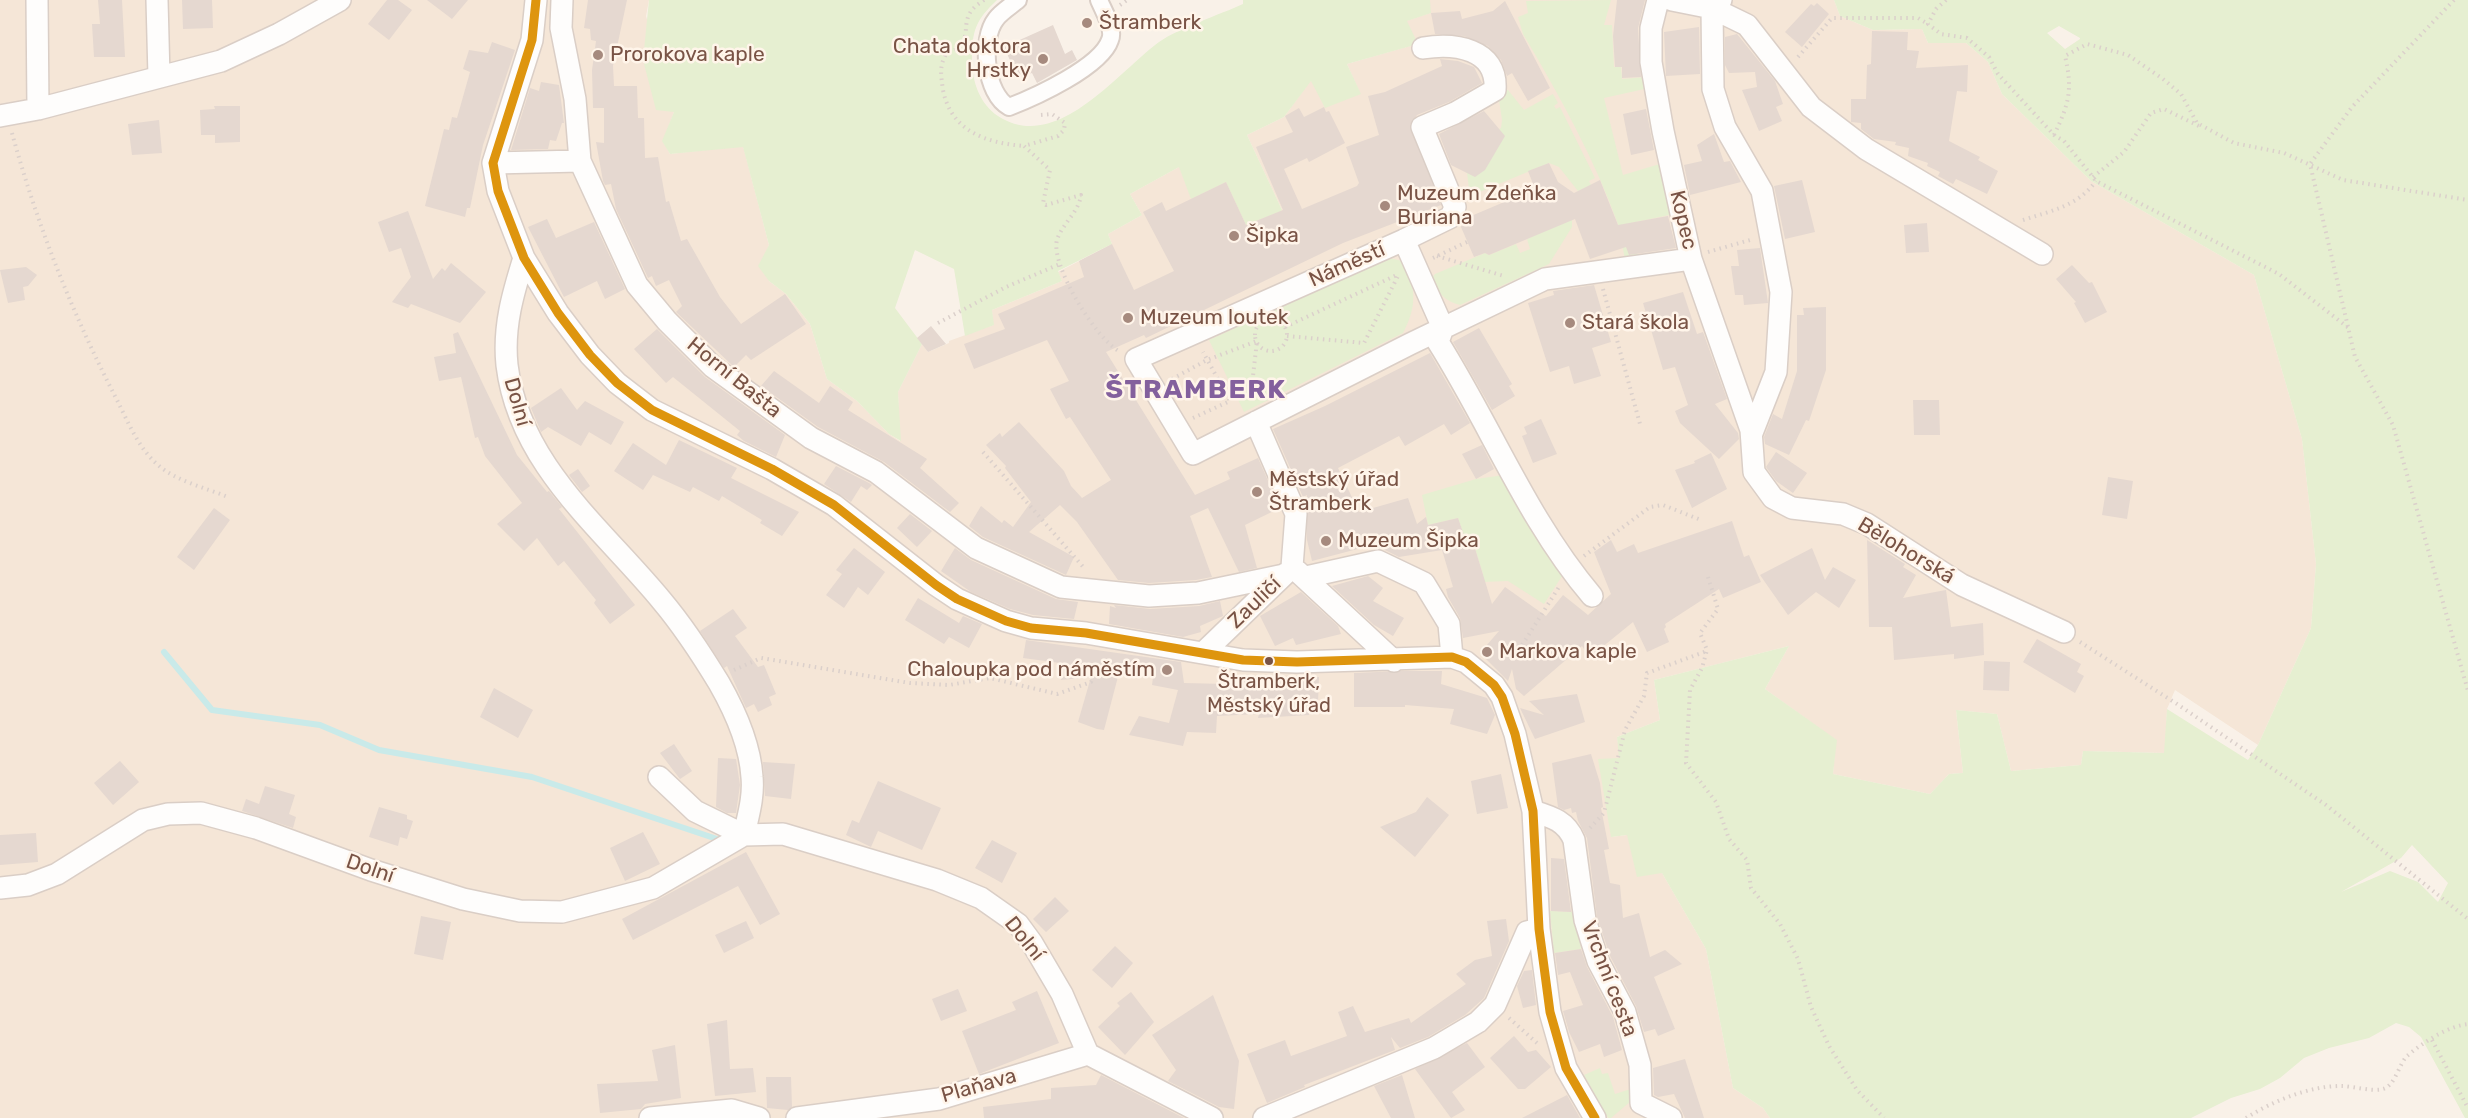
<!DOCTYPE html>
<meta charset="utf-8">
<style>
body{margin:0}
canvas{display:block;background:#f9f1e8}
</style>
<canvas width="2468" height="1118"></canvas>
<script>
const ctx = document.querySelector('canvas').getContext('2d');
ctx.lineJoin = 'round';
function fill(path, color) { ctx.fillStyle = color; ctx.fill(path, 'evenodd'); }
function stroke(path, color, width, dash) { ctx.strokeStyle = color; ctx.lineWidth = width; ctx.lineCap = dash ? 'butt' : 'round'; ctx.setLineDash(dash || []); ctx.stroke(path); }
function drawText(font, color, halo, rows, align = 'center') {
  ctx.font = font + ' Rubik,sans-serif'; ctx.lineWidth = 5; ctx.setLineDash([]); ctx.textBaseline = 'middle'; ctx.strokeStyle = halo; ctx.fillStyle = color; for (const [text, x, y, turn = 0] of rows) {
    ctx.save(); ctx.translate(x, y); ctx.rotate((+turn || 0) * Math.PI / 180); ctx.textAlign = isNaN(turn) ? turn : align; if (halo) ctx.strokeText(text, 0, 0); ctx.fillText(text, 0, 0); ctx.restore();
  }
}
const residential = new Path2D(`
 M0,0H649L646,16L674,112L663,141L670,154L743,146L769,245L763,260L769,281L786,294L810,324L827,379L857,401L889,434L900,441L898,392L922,344L928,352L949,343V341L993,325L992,310L1062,281L1058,272L1112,244L1108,234L1142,215L1130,194L1179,167L1226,182L1282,210L1247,135L1284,117L1311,80L1360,93L1347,64L1417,44L1406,21L1430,13V0H1834L1840,16L1873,30L1922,29L1928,43H1966L1988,62L2002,94L2091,181L2254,275L2302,439L2316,564L2311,628L2258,745L2175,690L2167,709L2165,753L2083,751L2081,765L2011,771L1997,714L1956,710L1963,773L1949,774L1930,794L1833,774L1836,740L1765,689L1789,646L1654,680L1660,720L1617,737L1620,758L1611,837L1627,835L1662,873L1706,949L1733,1088L1763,1108L1770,1118H0Z`);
const green = new Path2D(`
 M649,0H997C976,20 972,30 972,60C972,82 980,104 998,116C1056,154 1116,74 1159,42C1179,28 1219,15 1243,4V0H1430L1431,13L1407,21L1418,44L1347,64L1361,94L1325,108L1311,81L1284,117L1247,135L1282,210L1279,212L1246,225L1226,182L1191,199L1179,167L1130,194L1142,215L1108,234L1112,244L1058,271L1062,281L992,310L994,325L965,336L954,269L915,250L895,308L922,344L898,392L901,441L889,434L857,401L827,379L810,324L786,294L769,281L758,266L769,245L743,147L670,154L662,141L674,112L656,110L643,60Z
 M1611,0L1604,25H1612L1614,67H1621L1622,79L1645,77L1649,88L1604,98L1623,175L1663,163L1674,214L1631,223L1638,256L1625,258C1622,249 1623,238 1619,227C1595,160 1560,96 1523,34L1518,17L1528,13L1526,1Z
 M1834,0H2468V1118H2465L2421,1037L2409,1027L2396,1023L2369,1038L2329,1048L2304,1058L2280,1078L2260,1089L2231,1098L2191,1118H1770L1763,1108L1733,1088L1706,949L1662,873L1637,877L1627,835L1611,837L1598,759L1619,758L1617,737L1660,720L1654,680L1789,646L1765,689L1837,740L1833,774L1930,794L1949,774L1963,773L1956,710L1997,714L2011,771L2081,765L2083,751L2164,753L2167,709L2248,760L2258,745L2311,628L2316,564L2302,439L2254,275L2091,181L2002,94L1988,62L1966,43H1928L1922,29L1873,30L1840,16ZM2059,26L2080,38V39L2065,49L2047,33ZM2412,845L2448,883L2438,902L2418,882L2390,871L2341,892L2401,858Z
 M1508,90L1524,110L1553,94L1558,103L1554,106L1556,109L1560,107L1595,178L1589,181L1591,185L1578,191L1559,167L1549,163L1470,196L1467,173L1465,172L1483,139L1501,128L1502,120L1498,93Z
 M1572,218V227L1549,264L1460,305C1446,302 1437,292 1431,279L1435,274L1485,253L1489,255L1516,244L1520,253L1530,249L1527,239Z
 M1390,258L1402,261C1417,286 1417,307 1403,333L1244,412L1209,340Z
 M1504,475L1564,573L1544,604L1508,581L1455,583L1483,574L1473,542L1467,544L1458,518L1428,525L1422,495L1476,479Z
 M1550,911L1575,912L1581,949L1554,953Z
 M1600,1068L1602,1074L1608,1073L1615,1094L1637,1087L1631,1101L1611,1118H1608L1584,1075Z`);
const stream = new Path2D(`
 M164,652L212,710L320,725L379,750L532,777L717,839`);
const building = new Path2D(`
 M98,0H122L125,57H94L92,24H100Z
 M182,0H212L213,28L183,29Z
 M387,0H398L412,10L389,40L368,24Z
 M427,0H468L452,19Z
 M588,0H627L613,66L614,86H637L638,118H644L645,158L658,157L666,202L669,201L681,241L687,239L720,297L741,324L785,294L806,324L751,360L746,355L734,367L676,312L682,306L669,280L656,286L652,276L648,278L616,209L611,184L605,185L603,181L596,142L604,143V108H593L592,70L596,41L591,40L590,29L584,28Z
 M1617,0H1645L1638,28L1641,77L1622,78V67H1615L1613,36Z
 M1505,1L1550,88L1528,101L1512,73L1507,76L1501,60L1488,46L1464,36L1435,34L1431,13L1460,11L1462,19L1493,11Z
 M1817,3L1829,14L1802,47L1785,32L1811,4L1814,6Z
 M1053,25L1065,54L1072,50L1077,60L1037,83L1032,73L1018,78L1004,47Z
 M1699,27L1700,74L1666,76L1664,32Z
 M1872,31L1908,32L1907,50L1919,51L1916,68L1968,65L1967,92L1957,91L1949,141L1980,157L1978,160L1998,171L1987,194L1956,179L1953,184L1938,176L1940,172L1927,166L1928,163L1908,156L1909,148L1895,145L1896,142L1874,139L1861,129V123L1851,122V99H1866L1867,65L1871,64Z
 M1737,34L1775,81L1783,104L1776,107L1782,121L1759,131L1742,90L1757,87L1755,72L1729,73L1725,65V37Z
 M492,42L515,50L483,145L470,208H467L465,217L425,206L444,129L449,130L452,117L457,118L470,72L463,69L469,50L488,53Z
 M1440,59L1458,61L1474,67L1482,83L1449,102L1417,115L1410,125L1441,205L1343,243L1146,338L1144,335L1106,352L1195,495L1230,479L1227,472L1258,458L1280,508L1245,525L1257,568L1239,572L1208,508L1190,516L1212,577L1196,580L1149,583L1118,580L1077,522L1060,505L1029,532L1074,557L1066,575L983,537L969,526L981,506L1002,523L1004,520L1013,527L1031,502L1005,468L1006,466L986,445L1000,433L1002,437L1019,422L1064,471L1071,486L1082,498L1111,480L1070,417L1066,419L1050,389L1069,381L1047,340L974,369L964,344L1005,329L998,314L1084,277L1079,261L1112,244L1134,290L1174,271L1143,212L1162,202L1166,211L1226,182L1246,225L1283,210L1256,147L1293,132L1285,116L1299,108L1304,117L1324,107L1326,112L1329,111L1345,143L1309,162L1307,158L1284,169L1302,209L1357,186L1359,183L1346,147L1379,135L1368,96L1385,92L1442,66Z
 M541,82L559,85L564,123H562L556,141L550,140L548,149L511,150L530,88L539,91Z
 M214,106H240V142L215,143V135H201L200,110L215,109Z
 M1646,109L1654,150L1631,155L1623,114Z
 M1484,111L1505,136L1485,170L1475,177L1451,165L1439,134Z
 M159,120L162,153L132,155L128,124Z
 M1714,134L1724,162L1730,161L1741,182L1690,195L1684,165L1702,161L1697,145Z
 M1549,163L1558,182L1574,193L1600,180L1618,225L1668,216L1676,248L1629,255L1626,247L1590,259L1575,219L1489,255L1485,253L1474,257L1461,227L1464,219L1535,189L1528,171Z
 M1802,180L1815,232L1785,239L1774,186Z
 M408,211L433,279L442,268L445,271L451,263L486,292L460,323L411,304L408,308L392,302L411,277L401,248L389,252L378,222Z
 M547,219L556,238L594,222L625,289L605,299L597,281L564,297L528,227Z
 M1927,223L1929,252L1906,253L1904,225Z
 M1760,248L1768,303L1744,305L1743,295H1735L1731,266H1739L1737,250Z
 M2072,265L2089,283L2092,282L2107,312L2085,323L2074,303L2076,302L2056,279Z
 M26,267L37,275L28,286L23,287L25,300L8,303L0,270Z
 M1594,285L1611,342L1592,348L1601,376L1574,384L1569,366L1550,372L1528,303L1554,295L1553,291Z
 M1683,292L1697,334L1703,332L1727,399L1715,404L1738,433L1739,439L1719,459L1680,423L1675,411L1688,405L1675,367L1663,370L1643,303Z
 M1826,307V370L1809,421L1806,420L1789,455L1765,444L1764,437L1773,414L1782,419L1797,371V315H1804L1803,308Z
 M931,326L946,344L928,352L917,338Z
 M1479,328L1512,384L1509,386L1515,396L1492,410L1453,342Z
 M657,329L705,377L785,435L776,457L744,441L737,435L740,431L673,377L666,383L634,349Z
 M458,332L517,455L547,492L549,491L562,507L559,509L635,605L610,624L594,603L596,600L564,561L558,566L537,538L524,551L497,524L522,503L485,456L478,437L475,438L461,377L439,381L434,357L456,353L453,334Z
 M1430,353L1470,423L1451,435L1444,424L1405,446L1399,436L1338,468L1359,512L1408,498L1417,524L1426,517L1428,525L1458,518L1467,544L1473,542L1492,604L1505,587L1546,616L1563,595L1588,615L1611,594L1594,552L1611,540L1617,552L1634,544L1638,553L1732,521L1744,557L1749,555L1761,582L1723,598L1719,589L1665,624L1666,627L1664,629L1669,642L1647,652L1633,622L1590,657L1582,646L1524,696L1516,689L1512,669L1508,681L1480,653L1499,631L1463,638L1460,618L1448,597L1446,589L1453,587L1442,550L1399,557L1383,549L1399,538L1312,561L1307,540V495L1303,497L1273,429L1325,406Z
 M774,371L819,403L830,386L853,402L848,410L927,459L920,468L959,503L950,512L884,462L818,427L761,386Z
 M561,388L577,410L585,401L624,422L611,445L589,432L581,446L548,427L541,432L531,408Z
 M1913,400H1939L1940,435H1914Z
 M1541,419L1557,454L1533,463L1522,436L1527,434L1524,427Z
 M679,440L737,468L731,478L799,512L782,536L760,523L762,520L722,496L719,501L693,487L690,492L653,475L643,490L614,471L633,443L666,465Z
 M1482,445L1494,469L1476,479L1462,454Z
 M1776,452L1807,473L1793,493L1776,481L1766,467Z
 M1711,453L1727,489L1692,508L1675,470L1695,463L1694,461Z
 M836,466L869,483L872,485L867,490L861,486L851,502L824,484Z
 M578,469L590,486L582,492L569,475Z
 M2108,477L2133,481L2127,519L2102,515Z
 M214,508L230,520L194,570L177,557Z
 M910,514L932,531L917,547L897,528Z
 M1867,540L1905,564L1903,567L1916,575L1903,598L1946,590L1951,627L1983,623L1984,655L1954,659V654L1894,660L1892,627H1869Z
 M854,548L885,572L868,595L858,587L844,608L826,595L842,574L836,570Z
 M955,548L971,560L1056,599L1078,602L1074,619L1033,615L1010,609L971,592L941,571Z
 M1812,548L1825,580L1833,567L1856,580L1839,608L1816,592L1788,615L1760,575Z
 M1368,576L1383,588L1373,601L1404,618L1393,636L1374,625L1332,586Z
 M1301,592L1338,626L1341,634L1296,645L1293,638L1275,646L1260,616Z
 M918,598L959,623L963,616L982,624L969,648L949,637L944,644L905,620Z
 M1220,601L1223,616L1200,626L1201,632L1183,637L1109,624L1110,606L1116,608L1114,605L1150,609L1199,606Z
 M733,609L747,628L735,636L758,667L764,665L776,694L769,697L772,705L758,712L754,704L746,708L727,666L724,668L700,631Z
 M2037,639L2081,664L2077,672L2084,676L2075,693L2023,662Z
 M1026,640L1181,662L1184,683L1226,684V681L1319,677L1318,702L1309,703V715L1258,718L1259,714L1217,716L1216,733L1187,732L1183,746L1129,735L1139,716L1169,723L1178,690L1152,685L1154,670L1120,669L1104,730L1097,729L1078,722L1091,677L1061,680L1060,663L1023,658Z
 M1984,661L2010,662L2009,691L1983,690Z
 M1401,671H1442L1441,684L1487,698L1495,715L1487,734L1450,724L1454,709L1405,705V707H1354V673Z
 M494,688L533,710L518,738L480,717Z
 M1577,694L1585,722L1535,739L1520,708L1544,715L1529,701Z
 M674,744L692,771L680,779L660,753Z
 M1591,754L1600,783L1603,807L1601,808L1609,849L1604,850L1610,883L1620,885L1623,918L1639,913L1650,957L1665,950L1682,964L1654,977L1675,1029L1658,1036L1655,1029L1644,1032L1636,1006L1610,956L1597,917L1587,838L1578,821L1576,812L1572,813L1571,808L1564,810L1558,807L1552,763Z
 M718,758L736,759L740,785L736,813H727L716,807Z
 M120,761L139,782L113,805L94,783Z
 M763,762L795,764L791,799L765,796Z
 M1501,774L1508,808L1477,814L1471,781Z
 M878,781L941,808L922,850L878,831L871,847L846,835L852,820L859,823Z
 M265,786L295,795L289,814L296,817L293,828L242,811L246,799L259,804Z
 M1427,797L1449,815L1415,857L1380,827L1416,812Z
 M379,807L407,815V819L413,821L407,839L400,837L398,846L369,837Z
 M643,832L660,864L625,881L610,848Z
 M36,833L38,862L0,865V835Z
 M992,840L1017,853L1002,883L975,868Z
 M746,852L780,914L760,925L738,886L633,940L622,919Z
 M1551,858L1564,859L1571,912L1551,911Z
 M1055,897L1069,911L1046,932L1033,919Z
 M421,916L451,922L443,960L414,954Z
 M1506,919L1509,941L1484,998L1465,1015L1428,1037L1400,1048L1391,1037L1395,1050L1304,1085L1305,1087L1267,1103L1247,1054L1285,1040L1291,1056L1347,1036L1338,1012L1353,1006L1365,1032L1409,1018L1411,1023L1466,984L1456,974L1475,960L1492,956L1487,921Z
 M746,921L754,938L724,953L715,935Z
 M1115,946L1133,963L1112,988L1092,970Z
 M1581,949L1587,967L1613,1017L1622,1050L1604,1057L1600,1044L1579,1052L1569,1032L1563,1011L1583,1005L1570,972L1558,975L1555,953Z
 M1532,970L1536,1005L1523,1008L1517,986L1524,971Z
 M958,989L967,1011L941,1021L932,999Z
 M1037,991L1059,1043L979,1074L962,1031L1016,1010L1012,1002Z
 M1131,992L1154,1022L1125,1055L1098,1027L1120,1006L1117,1003Z
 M1213,995L1239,1061L1234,1109L1219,1107L1168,1081L1176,1070L1152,1035Z
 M727,1020L730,1069L753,1068L756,1092L715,1096L707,1024Z
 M1514,1036L1528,1052L1536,1050L1551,1067L1525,1089H1518L1490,1058Z
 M1467,1043L1485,1067L1452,1092L1465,1110L1451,1118L1415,1069Z
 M675,1045L681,1098L645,1104L641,1109L600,1113L597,1084L658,1081L652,1050Z
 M1685,1059L1704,1118H1685L1674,1094L1658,1097L1654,1095L1653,1068Z
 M1101,1075L1184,1118H984L983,1107L1051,1099V1088L1096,1085Z
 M1402,1075L1415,1118H1391L1374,1086Z
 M766,1077H791L792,1107L788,1110L767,1108Z
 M1567,1095L1580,1118H1522Z`);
const path = new Path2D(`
 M984,0C980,3 975,6 972,10C959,26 976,44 946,54C939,67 941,75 943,90C951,131 986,143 1024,146
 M1946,0L1936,9L1928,24L1941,34L1967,38L1989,57L1998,74L2054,135L2064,141L2096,181L2279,274L2350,329
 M2454,0L2352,107L2310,164L2355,357L2393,425L2468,691
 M1120,5L1127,0
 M1798,57L1832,18H1918L1928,24
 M1041,115L1052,114L1065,123L1064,130L1058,136L1024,146L1050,170L1043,203L1046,205L1081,195C1079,212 1062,224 1057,240C1050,265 1097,340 1119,351
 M12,133C37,225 73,315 117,400C128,422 139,449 158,465C176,481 206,488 228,497
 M2054,135C2069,104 2073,90 2065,56L2087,44L2128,55L2163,79L2181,94L2197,123L2234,143L2284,153L2343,180L2468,200
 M2093,177L2124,152L2151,113L2164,109L2199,126
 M2023,220C2051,211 2078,206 2096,181
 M1708,252L1750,240
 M1437,256L1504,276
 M1433,258L1467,242
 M1603,289L1640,424
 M1255 335a16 16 0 1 1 32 0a16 16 0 1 1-32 0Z
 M938,323L1006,287L1060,264
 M1285,327L1399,274
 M1287,336L1364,343L1398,276
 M1172,379L1207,360L1257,341L1250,402
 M1222,386L1253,382
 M1193,418L1230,401L1203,352
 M983,452L1085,569
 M1584,556L1650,507L1663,505L1701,520
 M1708,577L1718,609L1700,633L1707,650L1702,668L1690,690L1686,763L1716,802L1729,839L1747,860L1751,888L1780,924L1798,959L1811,1007L1829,1046L1857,1090L1884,1118
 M2080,642L2177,704L2326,805L2468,919
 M1519,650L1559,587
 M734,670L761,658L910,683L949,685L990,678L1057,694L1091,682L1105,657
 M1590,828L1604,813L1625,730L1644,696L1647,673L1707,651
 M1509,1018L1537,1043
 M2432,1040L2468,1108
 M2246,1118C2273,1101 2309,1086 2341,1086C2353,1086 2371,1092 2383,1089C2395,1086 2399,1064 2407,1056C2422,1043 2448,1026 2468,1024`);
const pedestrian = new Path2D(`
 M1018,0C1011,6 1001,12 996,19C980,39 985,94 1009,107C1035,97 1101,67 1110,40C1115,29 1103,10 1099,0`);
const minor = new Path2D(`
 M37,0L38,109
 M157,0L159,77
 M536,0L532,40L493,163L498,191L524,258L558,313L590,355L617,383L652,410L772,469L834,505L936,585L957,599L1006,621L1031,628L1086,633L1243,660L1297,662L1452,657L1466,662L1494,685L1502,697L1515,734L1533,811L1539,929L1550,1012L1566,1068L1595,1118
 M562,0L561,28L575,99L580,161L637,285L667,321L713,367L811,438L876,472L976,548L1061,587L1149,596L1198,593L1284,575
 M1658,0L1651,28V62L1663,131L1691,259L1751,430L1754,472L1773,498L1792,508L1843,514L1867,524L1962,585L2064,632
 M1672,0L1712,8L1721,0
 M0,116L38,109L221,61L279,34L340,0
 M493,163L580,161
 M1404,240L1451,217L1455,207L1422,127L1455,113L1495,90C1498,48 1454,43 1423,48
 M1256,422L1296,514L1292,567
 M1752,433L1776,372L1781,292L1762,191L1725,127L1713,89L1712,8L1747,25L1811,107L1866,149L2042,254
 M1297,571L1394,661
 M1306,577L1378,561L1424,583L1449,624L1452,657
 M1592,596C1528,521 1491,426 1438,342L1443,328L1404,240L1136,359L1193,454L1410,344L1545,279L1691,259
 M1203,653L1285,574
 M659,777L695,811L744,835L783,834L937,880L981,898L1018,924L1032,943L1062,994L1088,1054L1212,1118
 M1533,811C1552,817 1566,821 1574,840L1585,920L1598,961L1625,1012L1640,1065L1641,1103L1671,1118
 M0,888L28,885L57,874L143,820L168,814L201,813L256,828L371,870L463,899L520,911L562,912L653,888L744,835C748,816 754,797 752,777C750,744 735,711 719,683C702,655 683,626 662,601C602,528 519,465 507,365C503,327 513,293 524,258
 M650,1118L732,1110L759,1118
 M797,1118L939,1099L1088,1054
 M1264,1118L1434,1048L1478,1022L1495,1005L1527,932L1539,929`);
const bus1 = new Path2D(`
 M536,0L532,40L493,163L498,191L524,258L558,313L590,355L617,383L652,410L772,469L834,505L936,585L957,599L1006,621L1031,628L1086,633L1243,660L1297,662L1452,657L1466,662L1494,685L1502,697L1515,734L1533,811L1539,929L1550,1012L1566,1068L1595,1118`);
const markers = [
 [1087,23,6,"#a68a7e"],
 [598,55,6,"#a68a7e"],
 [1043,59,6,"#a68a7e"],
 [1385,206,6,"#a68a7e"],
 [1234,236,6,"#a68a7e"],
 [1128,318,6,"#a68a7e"],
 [1570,323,6,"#a68a7e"],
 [1257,492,6,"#a68a7e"],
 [1326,541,6,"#a68a7e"],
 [1487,652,6,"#a68a7e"],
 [1269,661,5,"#795345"],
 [1167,670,6,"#a68a7e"]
];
const busNames = [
 ["Štramberk,",1269,682],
 ["Městský úřad",1269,706]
];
const poiNames = [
 ["Štramberk",1099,23],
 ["Chata doktora",1031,47,"right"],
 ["Hrstky",1031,71,"right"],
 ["Prorokova kaple",610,55],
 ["Muzeum Zdeňka",1397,194],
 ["Buriana",1397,218],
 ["Šipka",1246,236],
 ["Muzeum loutek",1140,318],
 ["Stará škola",1582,323],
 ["Městský úřad",1269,480],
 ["Štramberk",1269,504],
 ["Muzeum Šipka",1338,541],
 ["Markova kaple",1499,652],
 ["Chaloupka pod náměstím",1155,670,"right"]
];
const streetNames = [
 ["Kopec",1683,220,77],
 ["Náměstí",1347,265,-24],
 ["Horní Bašta",734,378,39],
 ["Dolní",517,402,74],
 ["Bělohorská",1906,551,31],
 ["Zauličí",1255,603,-44],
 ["Dolní",370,869,19],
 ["Dolní",1024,939,51],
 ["Vrchní cesta",1609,979,69],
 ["Plaňava",979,1086,-16]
];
const districtNames = [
 ["ŠTRAMBERK",1196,390]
];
fill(residential, '#f5e6d7');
fill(green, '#e6efd1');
stroke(stream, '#c9eae9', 6);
fill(building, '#e5d8d0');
stroke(pedestrian, '#dacec6', 20);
stroke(minor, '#dacec6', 24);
stroke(path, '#dbd0cb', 4, [1.5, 4.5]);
stroke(pedestrian, '#fefdfc', 16);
stroke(minor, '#fefdfc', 21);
stroke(bus1, '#de950e', 9);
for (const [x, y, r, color] of markers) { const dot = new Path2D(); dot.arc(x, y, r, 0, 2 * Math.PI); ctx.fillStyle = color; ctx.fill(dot); stroke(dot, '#fff5ea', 2); }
drawText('20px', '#795345', '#fff5ea', busNames);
drawText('21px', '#795345', '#fff5ea', poiNames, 'left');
drawText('21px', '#795345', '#fff5ea', streetNames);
ctx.letterSpacing = '1.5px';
drawText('bold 27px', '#83609d', '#fff5ea', districtNames);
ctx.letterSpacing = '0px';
</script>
